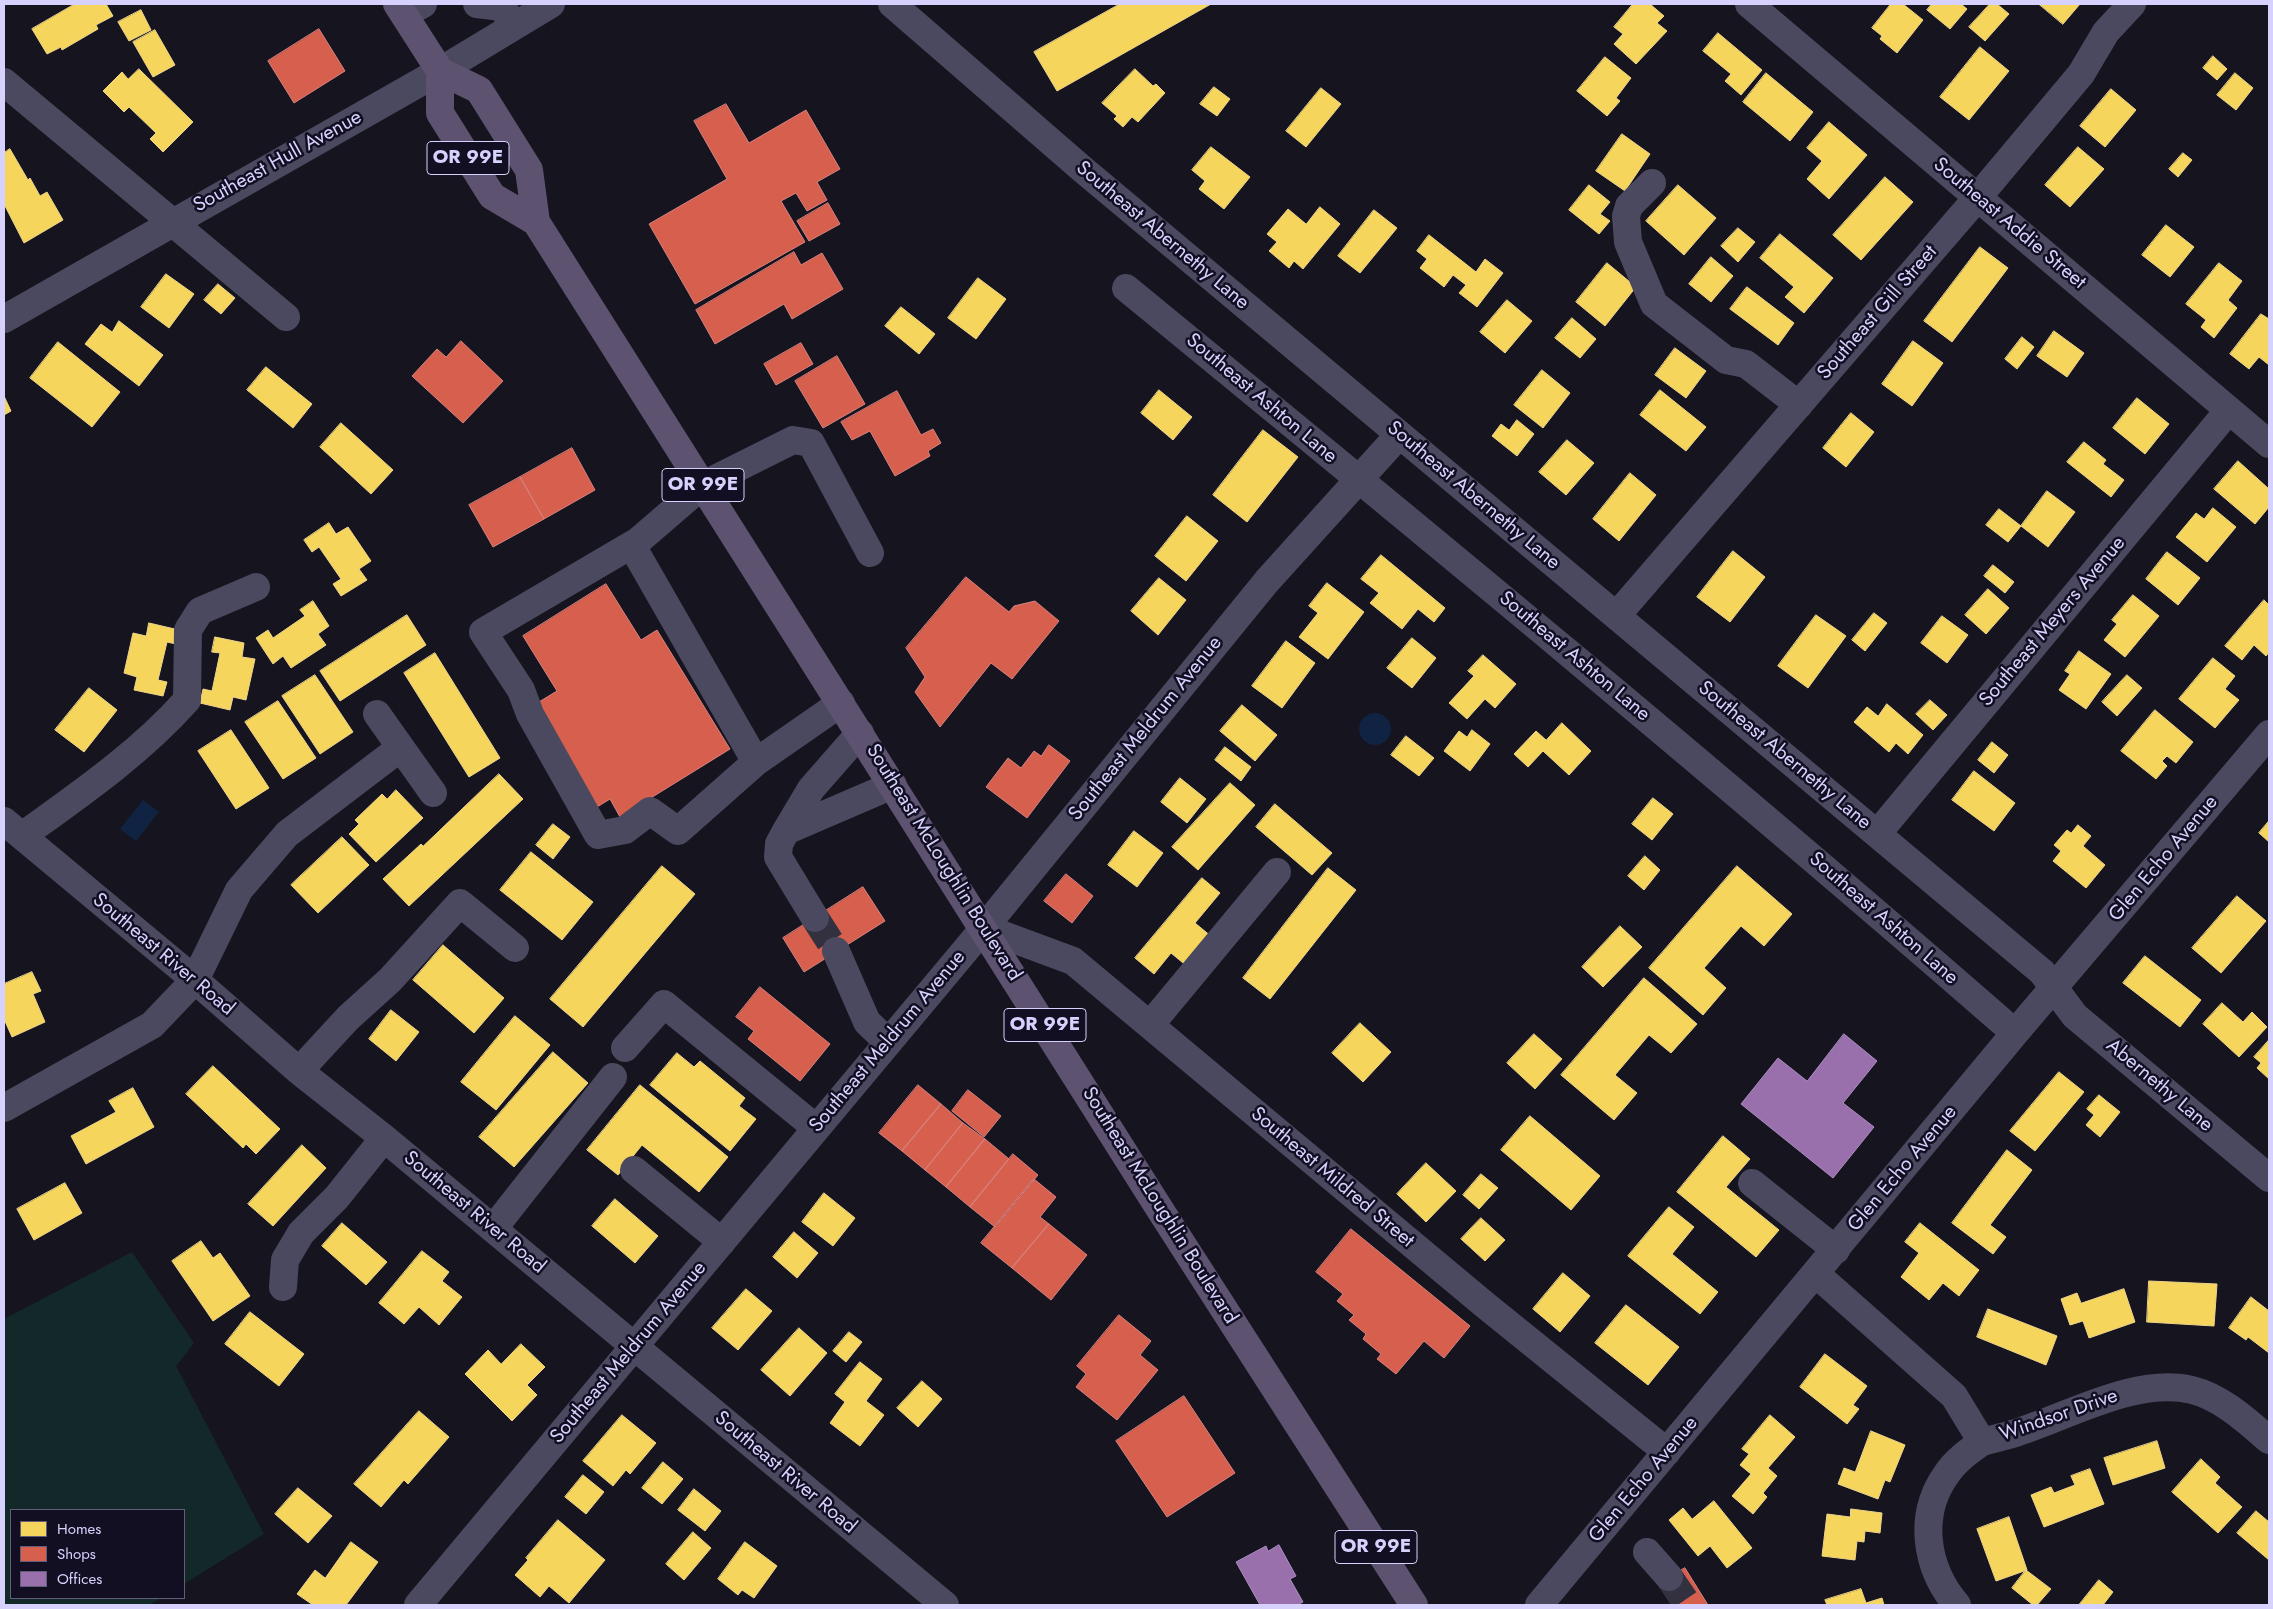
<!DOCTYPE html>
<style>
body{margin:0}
#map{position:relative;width:2273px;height:1609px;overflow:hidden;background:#16141e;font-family:Jost,sans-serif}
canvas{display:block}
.frame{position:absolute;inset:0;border:5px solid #d7d2fd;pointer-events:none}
.legend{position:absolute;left:10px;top:1509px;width:175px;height:90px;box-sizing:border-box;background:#120f23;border:1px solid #615d7a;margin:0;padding:6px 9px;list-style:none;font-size:15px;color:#d7d2fd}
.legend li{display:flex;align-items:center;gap:10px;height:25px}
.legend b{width:25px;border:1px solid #615d7a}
</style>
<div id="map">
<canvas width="2273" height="1609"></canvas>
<div class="frame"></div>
<ul class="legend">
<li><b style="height:14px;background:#f6d55c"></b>Homes</li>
<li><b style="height:14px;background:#d6604d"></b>Shops</li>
<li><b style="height:14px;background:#9970ab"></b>Offices</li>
</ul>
</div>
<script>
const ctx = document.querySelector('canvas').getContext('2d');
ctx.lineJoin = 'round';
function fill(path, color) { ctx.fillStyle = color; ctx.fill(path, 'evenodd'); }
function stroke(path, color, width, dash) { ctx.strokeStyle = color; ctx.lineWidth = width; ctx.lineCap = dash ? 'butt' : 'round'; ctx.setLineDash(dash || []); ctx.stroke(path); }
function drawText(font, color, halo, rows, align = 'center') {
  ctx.font = font + ' Jost,sans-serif'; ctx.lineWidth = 5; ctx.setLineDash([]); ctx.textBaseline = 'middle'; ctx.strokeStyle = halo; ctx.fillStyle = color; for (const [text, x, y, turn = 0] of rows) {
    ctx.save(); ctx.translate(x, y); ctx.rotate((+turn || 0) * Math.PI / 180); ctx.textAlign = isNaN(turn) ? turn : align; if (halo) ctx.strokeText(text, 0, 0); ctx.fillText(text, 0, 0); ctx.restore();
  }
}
const green = new Path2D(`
 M132,1252L194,1343L176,1366L264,1534L184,1584V1510H11V1598H161L149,1605H4V1319Z`);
const water = new Path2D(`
 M1359 729a16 16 0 1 1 32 0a16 16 0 1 1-32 0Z
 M143,800L159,812L136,841L120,829Z`);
const homes = new Path2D(`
 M75,4H106L113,16L96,25L98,29L62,50L61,47L47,54L32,29Z
 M1120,4H1211L1057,91L1034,52Z
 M1633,4H1650L1664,16L1657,23L1667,31L1636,64L1614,44L1623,34L1614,27Z
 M1891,4H1903L1923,20L1897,53L1880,39L1882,36L1872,28Z
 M1932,4H1961L1967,9L1950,29L1927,10Z
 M1990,4H1997L2009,14L1985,41L1969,27Z
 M2039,4H2080L2063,24Z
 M141,10L151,30L129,41L118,22Z
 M155,30L175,65L153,77L133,42Z
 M1718,33L1762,70L1741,95L1725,81L1731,74L1703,51Z
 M1980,47L2009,71L1969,120L1940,97Z
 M2213,56L2227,69L2217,80L2203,68Z
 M1605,57L1631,78L1616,98L1620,101L1607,116L1577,91Z
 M139,69L193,122L163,152L150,139L156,133L129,107L124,112L103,91L122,72L128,79Z
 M1135,69L1153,86L1156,84L1165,93L1138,122L1132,117L1123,127L1114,119L1117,116L1102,103Z
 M1766,73L1813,112L1790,141L1743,102Z
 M2235,73L2253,88L2236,110L2217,95Z
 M1214,87L1230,99L1217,116L1200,104Z
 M1321,88L1341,104L1306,147L1286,131Z
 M2111,89L2136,110L2105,147L2080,126Z
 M1829,122L1867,155L1829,199L1807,179L1822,161L1807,148Z
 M1622,134L1650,154L1625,191L1596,171Z
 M1211,147L1250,177L1224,209L1199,189L1205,181L1192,170Z
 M2078,147L2104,169L2070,207L2045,185Z
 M10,149L28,180L30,178L40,196L47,192L63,220L24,243L4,204V153Z
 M2183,153L2192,160L2178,177L2169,169Z
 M1885,177L1913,202L1861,260L1833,235Z
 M1589,185L1610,202L1600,214L1610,221L1599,234L1569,210Z
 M1678,185L1716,218L1684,255L1646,221Z
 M1320,207L1340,224L1303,269L1294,261L1289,268L1269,251L1277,242L1267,234L1288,209L1306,224Z
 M1374,210L1397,228L1360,273L1338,256Z
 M2166,225L2194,247L2170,277L2142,255Z
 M1738,228L1755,242L1738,262L1721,246Z
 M1780,234L1833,278L1804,313L1785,297L1794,287L1760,258Z
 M1429,235L1476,272L1485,259L1503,273L1477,307L1459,293L1466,285L1453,275L1444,287L1420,268L1427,259L1417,251Z
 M1980,247L2008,268L1952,342L1924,321Z
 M1711,257L1733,276L1711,302L1689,284Z
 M1607,263L1636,287L1605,326L1576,302Z
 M2219,263L2242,281L2228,300L2237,308L2214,338L2201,327L2206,320L2186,304Z
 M166,274L194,294L169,328L141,307Z
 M978,278L1006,299L976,339L948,318Z
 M218,284L235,298L221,314L204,300Z
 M1747,287L1794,323L1778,345L1730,309Z
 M1507,300L1532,321L1505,353L1480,332Z
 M901,307L935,334L919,354L885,326Z
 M2261,314L2269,319V365L2259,357L2249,369L2230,354Z
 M1572,318L1596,339L1580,358L1555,338Z
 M119,321L163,355L139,386L85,344L101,324L112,332Z
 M2054,331L2084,353L2067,377L2037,356Z
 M2022,337L2034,347L2017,369L2005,359Z
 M1913,341L1943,363L1912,406L1882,384Z
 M58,342L120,392L92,427L30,378Z
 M1675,348L1706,371L1686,398L1655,375Z
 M266,367L312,404L293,428L247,390Z
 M1542,370L1570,393L1543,428L1514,405Z
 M1159,390L1192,417L1173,440L1141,413Z
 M1660,390L1706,427L1686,451L1640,415Z
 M4,396L11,411L4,415Z
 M2137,398L2169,424L2145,454L2113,428Z
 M1851,413L1874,432L1846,467L1823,448Z
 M1517,420L1534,434L1517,456L1492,436L1501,424L1509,430Z
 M341,423L393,470L371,494L320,447Z
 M1263,430L1298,457L1247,522L1213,495Z
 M1567,440L1594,463L1566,495L1539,472Z
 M2084,442L2106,460L2103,464L2124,480L2111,497L2067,462Z
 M2238,461L2269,489V507L2255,524L2214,489Z
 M1630,473L1656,495L1619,541L1593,519Z
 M2047,491L2075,512L2048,547L2021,526Z
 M2213,508L2236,527L2207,562L2176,537L2196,513L2204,519Z
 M1999,509L2021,526L2008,542L1986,525Z
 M1187,516L1218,541L1186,581L1155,556Z
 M329,523L336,534L348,527L371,561L359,569L367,580L341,596L333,584L341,579L319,547L312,552L304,540Z
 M1733,551L1765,577L1730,622L1697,597Z
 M2167,552L2200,578L2178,605L2146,579Z
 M1381,555L1445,608L1434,622L1418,609L1402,629L1370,603L1379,593L1361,579Z
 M1993,565L2014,582L2005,593L1984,576Z
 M1159,578L1186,600L1158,635L1131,611Z
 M1327,583L1364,612L1328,659L1299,637L1318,613L1309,606Z
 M1988,589L2009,608L1986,634L1965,615Z
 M2133,595L2159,616L2125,657L2104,640L2117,624L2112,620Z
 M2264,600L2269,605V652L2266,656L2254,645L2242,660L2225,646Z
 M313,601L329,626L318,634L326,645L291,668L283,656L273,664L256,638L268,630L273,638L305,616L300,610Z
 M1874,613L1887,623L1865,651L1852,640Z
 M407,615L426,645L340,701L320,671Z
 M1816,615L1846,636L1808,688L1778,666Z
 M1942,616L1968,635L1947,663L1921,643Z
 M149,623L179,630L176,644L167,642L158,680L167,682L163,696L134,690L137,677L124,673L133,633L146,636Z
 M215,637L244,643L242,657L255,659L246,700L233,697L230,710L200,703L203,689L212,691L220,653L212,652Z
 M1412,638L1436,658L1412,688L1387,668Z
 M1286,641L1315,663L1282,708L1252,686Z
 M2079,651L2111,674L2086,709L2059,690L2070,674L2065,671Z
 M435,653L500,758L469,777L404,673Z
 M1483,655L1516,684L1495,708L1485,699L1467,719L1449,703L1474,676L1468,671Z
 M2213,658L2235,676L2225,689L2239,700L2215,728L2179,699Z
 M315,675L353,732L320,754L282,696Z
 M2127,675L2142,688L2117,716L2102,702Z
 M89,688L117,710L84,752L55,730Z
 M1930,700L1947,715L1933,730L1916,714Z
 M278,701L316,758L283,779L245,722Z
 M1887,704L1923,735L1908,754L1896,743L1889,752L1854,722L1867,707L1878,716Z
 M1242,705L1277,735L1255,761L1220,731Z
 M2155,710L2193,742L2176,763L2167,756L2162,761L2167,766L2156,779L2121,751Z
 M1562,723L1591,751L1569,775L1543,751L1528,767L1514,754L1536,731L1546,740Z
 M231,730L269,788L236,809L198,751Z
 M1472,730L1490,744L1470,771L1444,751L1459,731L1467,737Z
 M1406,736L1434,758L1419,776L1391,755Z
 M1992,742L2008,755L1994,773L1978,760Z
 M1225,747L1251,767L1241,781L1215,760Z
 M1974,771L2015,803L1994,831L1952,800Z
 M499,774L523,799L409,906L383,879L421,844L423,846Z
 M1180,778L1206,799L1187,823L1161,802Z
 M1230,783L1255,805L1198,870L1172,847Z
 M396,790L423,818L376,862L349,834L359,824L355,820L382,794L387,799Z
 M1653,798L1673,814L1652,840L1632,824Z
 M1275,804L1332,853L1312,875L1256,827Z
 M2269,821V842L2259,833Z
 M553,824L570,837L553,859L536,845Z
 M2078,825L2091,836L2083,846L2105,865L2086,888L2053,861L2061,851L2054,845L2067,830L2071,833Z
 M1134,831L1163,853L1137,887L1108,865Z
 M342,837L369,865L318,913L291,885Z
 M531,852L593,902L562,940L500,890Z
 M1645,856L1660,870L1644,890L1628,876Z
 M662,866L695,894L583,1027L550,999Z
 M1737,866L1792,914L1764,946L1741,926L1704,968L1726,988L1703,1015L1649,968Z
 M1328,868L1356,890L1270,999L1243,978Z
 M1202,878L1220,893L1195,923L1212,937L1188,967L1171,953L1154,974L1135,958Z
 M2237,896L2266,921L2221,973L2192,948Z
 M1620,926L1642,947L1603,987L1582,967Z
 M443,945L504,998L474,1033L413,980Z
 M2145,956L2201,1000L2180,1027L2123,983Z
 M32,972L41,991L33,994L45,1022L12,1037L4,1019V984Z
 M1644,978L1697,1024L1671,1053L1649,1035L1615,1075L1637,1093L1614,1120L1561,1075Z
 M2222,1003L2243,1022L2252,1012L2267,1027L2239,1057L2203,1024Z
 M391,1010L419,1032L396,1061L369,1039Z
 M515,1016L550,1045L496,1110L461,1082Z
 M1360,1023L1391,1052L1363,1082L1332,1053Z
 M1534,1034L1562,1059L1535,1089L1507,1063Z
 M2269,1040V1079L2257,1068L2261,1063L2254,1057Z
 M553,1052L588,1083L514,1167L479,1137Z
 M677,1053L694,1067L700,1061L745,1098L739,1106L756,1119L730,1151L650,1085Z
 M213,1066L280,1129L256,1154L246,1144L243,1148L186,1094Z
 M2059,1072L2084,1092L2035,1151L2010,1131Z
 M640,1085L728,1157L699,1192L642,1145L618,1175L587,1150Z
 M133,1088L154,1127L86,1164L71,1136L116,1112L109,1101Z
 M2099,1095L2120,1112L2100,1137L2086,1125L2094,1115L2087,1109Z
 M1530,1116L1600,1176L1571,1210L1501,1150Z
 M1723,1136L1750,1159L1726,1187L1779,1230L1756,1257L1677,1192Z
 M302,1145L326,1168L273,1226L248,1204Z
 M2007,1150L2032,1170L1990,1225L2006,1237L1993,1254L1952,1223Z
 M1426,1163L1456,1191L1426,1222L1397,1194Z
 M1481,1174L1498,1188L1479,1209L1463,1195Z
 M65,1183L82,1213L34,1240L17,1209Z
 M824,1193L855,1218L833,1246L802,1222Z
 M615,1199L658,1236L635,1263L592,1226Z
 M1669,1207L1694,1227L1672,1254L1718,1292L1700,1314L1628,1256Z
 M1481,1218L1505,1240L1485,1261L1461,1239Z
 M342,1223L387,1262L366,1285L322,1246Z
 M1920,1223L1979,1270L1959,1296L1943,1283L1929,1300L1901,1277L1919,1253L1905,1242Z
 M794,1232L818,1253L797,1278L773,1257Z
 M201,1241L213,1258L220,1253L250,1296L213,1321L172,1261Z
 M422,1251L449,1272L442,1281L462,1297L439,1325L419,1307L404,1324L379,1303Z
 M1563,1273L1590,1296L1560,1332L1533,1309Z
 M2149,1281L2217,1284L2214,1326L2147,1322Z
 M746,1289L772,1311L738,1350L712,1328Z
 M2124,1289L2135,1322L2089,1338L2083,1321L2070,1325L2061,1299L2077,1293L2081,1303Z
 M2251,1297L2269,1311V1353L2248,1337L2246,1340L2229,1328Z
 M1626,1305L1679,1347L1648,1385L1595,1343Z
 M1988,1309L2057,1336L2046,1365L1977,1337Z
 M250,1312L304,1354L279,1386L225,1344Z
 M799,1328L827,1353L790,1396L761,1370Z
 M849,1332L862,1342L846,1362L833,1351Z
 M521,1344L545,1367L527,1385L537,1395L512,1421L465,1374L488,1350L501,1364Z
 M1825,1354L1867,1386L1853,1405L1859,1409L1847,1424L1800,1387Z
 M860,1362L882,1379L866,1401L884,1415L860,1446L830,1423L845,1402L835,1394Z
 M922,1381L942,1399L918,1427L897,1408Z
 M419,1411L449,1437L408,1484L404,1480L381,1507L354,1484Z
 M622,1415L656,1443L630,1474L626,1470L613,1486L583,1461Z
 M1770,1415L1795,1437L1768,1468L1777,1476L1763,1493L1767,1497L1753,1514L1732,1496L1751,1474L1740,1465L1749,1454L1742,1449Z
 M1871,1431L1905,1445L1890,1482L1885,1480L1878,1499L1838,1484L1844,1468L1855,1472Z
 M2157,1441L2165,1468L2113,1485L2104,1458Z
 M2201,1459L2220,1477L2215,1483L2242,1507L2218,1533L2172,1492Z
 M663,1462L683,1479L662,1504L642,1488Z
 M2090,1469L2104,1504L2044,1527L2031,1495L2051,1487L2054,1493L2075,1485L2071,1476Z
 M583,1475L604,1492L586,1514L565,1497Z
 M298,1488L332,1516L308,1543L275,1514Z
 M694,1489L721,1511L705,1531L678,1510Z
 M1714,1501L1752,1548L1727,1568L1710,1546L1698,1556L1669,1520L1683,1508L1692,1519Z
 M1851,1509L1882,1513L1880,1533L1865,1531L1864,1542L1857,1541L1855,1560L1822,1556L1827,1514L1850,1517Z
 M2256,1511L2269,1522V1560L2237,1533Z
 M2009,1517L2027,1570L1996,1581L1977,1529Z
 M558,1520L605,1560L569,1603L549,1586L540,1597L515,1575L528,1560L526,1558Z
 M693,1532L711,1548L684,1580L666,1564Z
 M351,1542L378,1562L346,1605H313L297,1594L315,1570L325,1578Z
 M745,1542L777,1566L754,1598L742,1590L738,1595L718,1579Z
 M2026,1570L2051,1589L2037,1605H2033L2012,1588Z
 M2099,1580L2113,1592L2103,1605H2079Z
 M1861,1589L1866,1603L1882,1598L1884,1605H1827L1825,1600Z`);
const shops = new Path2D(`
 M319,29L345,71L294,103L268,61Z
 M726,104L749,143L806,110L840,169L817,182L827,200L807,211L796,193L781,201L805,242L695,304L649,224L727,179L694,121Z
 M828,203L840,224L809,241L797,221Z
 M794,252L801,265L822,253L843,289L792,319L784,304L715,344L696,310Z
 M461,341L503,381L463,423L412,376L437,349L446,357Z
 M801,343L813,364L776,385L764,364Z
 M837,356L865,404L823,428L795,381Z
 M897,391L921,435L933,429L941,443L928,451L930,456L895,476L870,431L852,440L841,422Z
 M572,448L595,490L544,519L520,477Z
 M520,477L544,519L493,547L469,505Z
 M966,577L1009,612L1014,606L1035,601L1059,621L1012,679L991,663L940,727L915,692L925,677L906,648Z
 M606,584L641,640L657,630L730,749L620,817L610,799L597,807L534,705L557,691L523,636Z
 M1049,745L1070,761L1027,818L986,787L1008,758L1021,768L1034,751L1041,756Z
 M1066,874L1093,896L1072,923L1044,901Z
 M863,887L885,921L804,972L783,938Z
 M760,987L830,1044L800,1081L748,1039L754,1031L736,1017Z
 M918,1085L941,1104L902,1151L879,1133Z
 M968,1090L1001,1116L984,1137L952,1111Z
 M941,1104L963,1123L925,1170L902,1151Z
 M963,1123L985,1139L946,1187L925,1170Z
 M985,1139L1009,1159L970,1207L946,1187Z
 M1013,1154L1038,1175L995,1227L970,1207Z
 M1034,1179L1056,1197L1040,1217L1049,1224L1012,1268L981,1243Z
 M1049,1224L1087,1255L1051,1300L1012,1268Z
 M1351,1229L1470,1326L1444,1358L1424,1341L1396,1374L1377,1359L1381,1354L1363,1339L1366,1334L1349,1320L1354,1315L1337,1301L1343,1294L1316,1272Z
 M1119,1315L1151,1341L1140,1355L1158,1370L1117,1420L1076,1387L1086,1374L1077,1366Z
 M1184,1396L1235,1473L1167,1517L1116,1441Z
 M1685,1568L1708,1605H1672L1658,1584Z`);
const offices = new Path2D(`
 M1844,1034L1877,1061L1843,1103L1874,1127L1833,1178L1741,1104L1778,1058L1807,1081Z
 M1279,1545L1296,1576L1290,1579L1303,1602L1297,1605H1260L1236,1562L1266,1546L1268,1551Z`);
const minorTunnel = new Path2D(`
 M815,918L836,951
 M1669,1577L1688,1605`);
const minor = new Path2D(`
 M477,4L502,7L514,26
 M892,4L1081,168L2042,972L2075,1016L2269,1178
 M1749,4L2269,444
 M404,14L423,4
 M4,82L286,317
 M1652,183L1629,206L1626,216L1628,242L1654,304L1726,360L1746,364L1799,405
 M1126,288C1425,533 1724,779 2015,1033
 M4,319L440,71L551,4
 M638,541L483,632L521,690L530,714L598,835L625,830L650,811L678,831L756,762L841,703
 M1617,615L1978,197L2081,74L2106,32L2132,4
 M377,714L433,793
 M860,733L811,789L786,831L893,785
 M756,762L635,551L638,541L703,485L793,440L811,443L870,553
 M4,821L195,980L299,1071L384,1138L945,1605
 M786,831L779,844L778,857L815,918
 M1877,834L2229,410
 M22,836C79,795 140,753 187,700L188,630L200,611L256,587
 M984,928L1073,961L1485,1305L1667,1452
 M836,951L867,1022L888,1042
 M1150,1025L1277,872
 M625,1048L664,1004L816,1128
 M299,1071L348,1018L390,980L460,903L515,948
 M4,1108L152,1025L195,980L239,890L287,834L400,748
 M634,1170L722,1242
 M1752,1183L1836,1250
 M493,1229L613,1077
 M1816,1274L1954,1396L1982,1442C1992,1439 2003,1437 2012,1434C2065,1418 2136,1376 2192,1390C2221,1397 2247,1421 2269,1440
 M283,1287L285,1260L301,1233L337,1197L384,1138
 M1647,1552L1669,1577
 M418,1605L984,928L1267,581L1399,435
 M1539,1605L2015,1033L2269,734
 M1957,1605C1926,1569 1917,1516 1946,1475C1955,1461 1969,1451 1982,1442`);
const major = new Path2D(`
 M397,4L440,71L479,90L529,170L536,222L1159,1208L1414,1605
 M440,71V113L492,196L536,222`);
const shields = [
 [468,158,82],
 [703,485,82],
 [1045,1025,82],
 [1376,1547,82]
];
const shieldNames = [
 ["OR 99E",468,158],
 ["OR 99E",703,485],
 ["OR 99E",1045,1025],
 ["OR 99E",1376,1547]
];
const streetNames = [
 ["Southeast Hull Avenue",278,162,-29],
 ["Southeast Addie Street",2009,224,40],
 ["Southeast Abernethy Lane",1162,236,40],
 ["Southeast Gill Street",1878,313,-49],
 ["Southeast Ashton Lane",1261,399,40],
 ["Southeast Abernethy Lane",1473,496,40],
 ["Southeast Meyers Avenue",2053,622,-50],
 ["Southeast Ashton Lane",1574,657,40],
 ["Southeast Meldrum Avenue",1146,729,-51],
 ["Southeast Abernethy Lane",1784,756,40],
 ["Glen Echo Avenue",2164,859,-50],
 ["Southeast McLoughlin Boulevard",943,863,58],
 ["Southeast Ashton Lane",1883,919,41],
 ["Southeast River Road",163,955,40],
 ["Southeast Meldrum Avenue",888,1042,-50],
 ["Abernethy Lane",2159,1086,40],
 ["Glen Echo Avenue",1903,1169,-50],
 ["Southeast Mildred Street",1332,1178,40],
 ["Southeast McLoughlin Boulevard",1159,1206,58],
 ["Southeast River Road",474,1213,40],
 ["Southeast Meldrum Avenue",629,1353,-50],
 ["Windsor Drive",2059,1416,-19],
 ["Southeast River Road",785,1473,40],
 ["Glen Echo Avenue",1644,1480,-50]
];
fill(green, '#132929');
fill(water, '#112342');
fill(homes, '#f6d55c');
stroke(homes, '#edd48c', 1);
fill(shops, '#d6604d');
stroke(shops, '#d68282', 1);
fill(offices, '#9970ab');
stroke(offices, '#ac8dc4', 1);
stroke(minorTunnel, '#33303f', 28, [28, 14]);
stroke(minor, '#4a495f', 28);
stroke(major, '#5d5270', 28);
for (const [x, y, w] of shields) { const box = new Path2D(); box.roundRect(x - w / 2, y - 16.5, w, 33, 4); ctx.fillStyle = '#120f23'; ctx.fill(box); stroke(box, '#d7d2fd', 1); }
drawText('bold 19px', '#d7d2fd', null, shieldNames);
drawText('20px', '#d7d2fd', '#120f23', streetNames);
</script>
